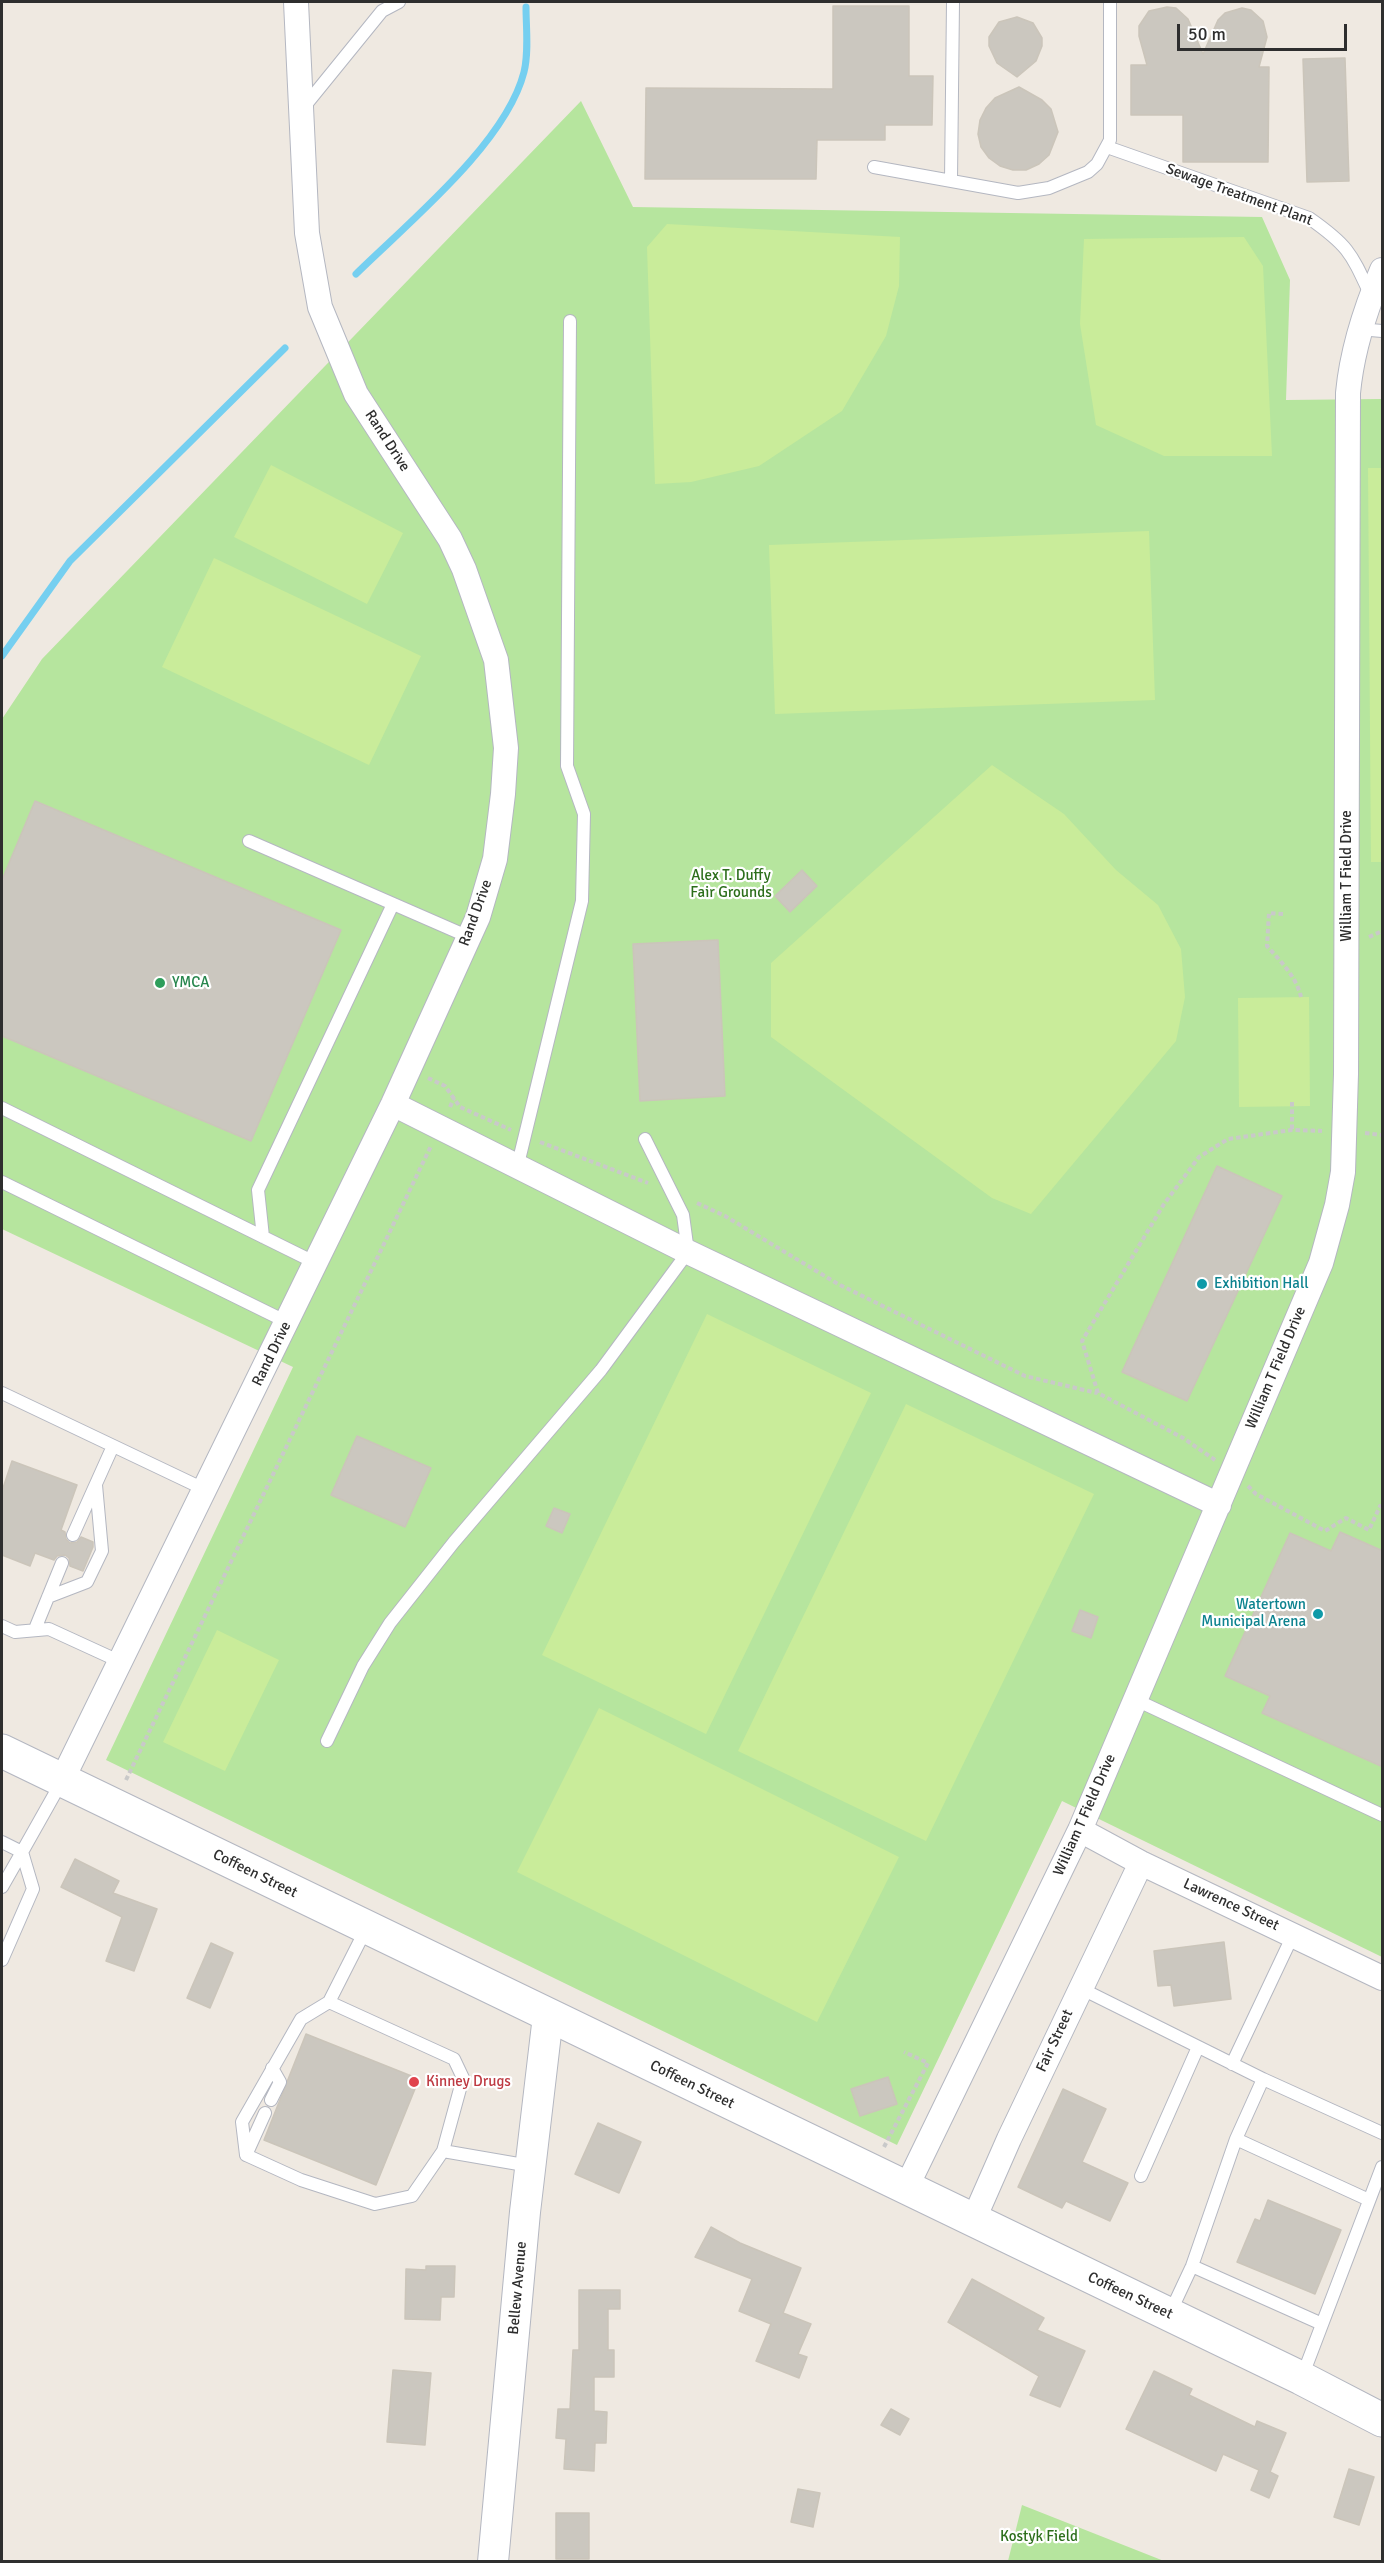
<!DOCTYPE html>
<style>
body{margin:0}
#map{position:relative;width:1384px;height:2563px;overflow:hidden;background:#efe9e1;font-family:Signika,sans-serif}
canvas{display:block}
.frame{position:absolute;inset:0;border:3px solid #2e2e2e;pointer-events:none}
.scale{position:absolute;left:1177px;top:24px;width:170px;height:27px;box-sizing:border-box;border:3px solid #2e2e2e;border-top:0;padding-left:8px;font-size:18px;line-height:21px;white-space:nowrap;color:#2e2e2e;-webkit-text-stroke:4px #fff;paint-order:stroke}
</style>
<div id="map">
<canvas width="1384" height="2563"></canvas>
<div class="frame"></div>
<div class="scale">50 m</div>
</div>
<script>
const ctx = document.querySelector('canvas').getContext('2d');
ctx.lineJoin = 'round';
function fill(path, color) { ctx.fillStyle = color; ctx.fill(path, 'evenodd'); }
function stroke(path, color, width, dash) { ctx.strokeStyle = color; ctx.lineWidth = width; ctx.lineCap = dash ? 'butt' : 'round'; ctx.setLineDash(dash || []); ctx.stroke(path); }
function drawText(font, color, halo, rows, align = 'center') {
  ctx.font = font + ' Signika,sans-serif'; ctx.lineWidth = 4.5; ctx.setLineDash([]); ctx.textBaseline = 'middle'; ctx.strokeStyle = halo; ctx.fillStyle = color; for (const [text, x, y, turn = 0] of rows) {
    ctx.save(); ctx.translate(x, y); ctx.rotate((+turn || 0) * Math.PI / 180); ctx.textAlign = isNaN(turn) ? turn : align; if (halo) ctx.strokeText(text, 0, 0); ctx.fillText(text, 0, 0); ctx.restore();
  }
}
const green = new Path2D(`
 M581,101L633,207L1262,217L1290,280L1286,400L1382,399V1957L1062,1801L897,2145L106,1760L293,1367L2,1229V719L42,659Z
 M1022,2505L1164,2561H1008Z`);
const pitch = new Path2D(`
 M667,224L900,237L899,286L886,336L842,411L759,466L691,482L655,484L647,247Z
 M1244,237L1263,266L1272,456H1164L1096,425L1080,324L1084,239Z
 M271,465L403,533L367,604L234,537Z
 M1368,468H1382V862H1371Z
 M1149,531L1155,700L775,714L769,545Z
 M214,558L421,656L369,765L162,667Z
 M992,765L1064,814L1116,870L1158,905L1181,949L1185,997L1176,1041L1031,1214L992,1198L771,1037V963Z
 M1309,997L1310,1106L1239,1107L1238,998Z
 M707,1314L871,1393L706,1734L542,1655Z
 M906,1404L1094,1494L926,1841L738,1751Z
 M217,1630L279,1660L225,1771L163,1742Z
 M599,1708L899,1857L817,2022L517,1872Z`);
const stream = new Path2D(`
 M356,274C409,222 506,143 524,72C529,52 526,27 526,7
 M2,656L70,561L285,348`);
const building = new Path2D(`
 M833,6H909V76H933L932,125H885V140H817L816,179H645L646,88L833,89Z
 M1167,7L1176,8L1188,19L1203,54L1218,20L1225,13L1242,8L1251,10L1263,21L1267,37L1259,67H1269L1268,162H1183V115H1131V65H1147L1139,36V26L1149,11Z
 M1017,17L1033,23L1042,38V46L1036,61L1017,77L997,63L989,46V37L999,22Z
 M1345,58L1349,181L1307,182L1303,59Z
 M1019,87L1042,100L1051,109L1058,132L1049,155L1039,164L1026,170H1013L1000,166L989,158L981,147L978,134L980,120L986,108L995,98Z
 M35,801L341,930L251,1141L2,1036V880Z
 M802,870L817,886L790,912L775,896Z
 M718,940L725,1096L640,1101L633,944Z
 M1217,1166L1282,1196L1187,1401L1122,1372Z
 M357,1436L431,1468L405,1527L331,1495Z
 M12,1461L77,1485L61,1530L65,1532L66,1539L70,1543L77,1542L81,1537L93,1542V1547L83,1571L70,1566L69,1558L65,1555L57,1556L54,1560L35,1553L30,1566L2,1555V1491Z
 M554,1508L570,1514L562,1533L546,1526Z
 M1340,1532L1383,1551V1767L1262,1713L1270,1696L1225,1676L1290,1533L1331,1551Z
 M1080,1610L1098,1617L1091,1638L1072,1631Z
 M75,1859L119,1881L113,1893L157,1909L134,1971L106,1961L122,1917L61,1887Z
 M1224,1942L1231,1999L1174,2006L1171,1985L1158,1986L1154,1951Z
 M211,1943L233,1953L210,2008L187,1998Z
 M306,2034L419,2079L376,2185L264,2140Z
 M888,2077L897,2104L860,2116L851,2089Z
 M1063,2089L1106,2109L1082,2162L1128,2183L1110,2221L1066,2201L1062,2208L1018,2187Z
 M598,2123L641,2142L619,2193L575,2174Z
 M1268,2200L1341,2230L1315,2294L1237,2262L1255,2219L1260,2221Z
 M711,2227L740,2243L801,2268L783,2313L811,2324L798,2354L807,2357L799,2378L756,2361L771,2324L739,2311L752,2279L695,2257Z
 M426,2266H455L454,2297H441L440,2320L405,2319L406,2269L426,2270Z
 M972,2279L1044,2318L1037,2330L1085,2351L1060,2407L1030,2395L1039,2376L948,2322Z
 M579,2290H620V2309H608V2350H614V2377H594V2411L607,2412L606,2443H595L594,2471L564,2469L566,2439L556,2438L558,2409H570L573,2350H579Z
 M393,2370L431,2373L425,2445L387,2442Z
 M1154,2371L1192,2389L1189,2395L1255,2427L1257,2421L1286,2433L1270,2472L1278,2476L1269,2498L1251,2490L1259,2470L1223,2454L1216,2471L1126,2429Z
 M891,2409L909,2419L900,2435L881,2425Z
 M1349,2469L1374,2477L1359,2525L1334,2517Z
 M798,2489L820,2493L813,2527L791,2522Z
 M556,2513H589V2559H556Z`);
const path = new Path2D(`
 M1283,914L1269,913L1267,946C1281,962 1296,976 1301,997
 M1369,937L1382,931
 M428,1078L445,1086L460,1107L511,1130
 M1292,1102V1130
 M450,1107L454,1098
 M1365,1133L1382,1135
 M540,1142L648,1183
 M697,1203L725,1216L838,1284L1025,1376L1097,1393
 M1215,1460L1183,1438L1098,1393L1082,1341L1164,1204L1199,1157L1228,1139L1292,1130L1322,1131
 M1248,1486L1256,1494L1325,1531L1346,1518L1369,1530L1380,1506L1382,1507
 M126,1780L431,1146
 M884,2147L928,2063L904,2052`);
const service = new Path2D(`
 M304,107L382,11L399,2
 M1107,147L1309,218C1349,246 1351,253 1371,296
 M874,167L1018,193L1049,188L1088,172L1097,164L1110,140V2
 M951,180L953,2
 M1359,329L1382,331
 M249,841L469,937
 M2,1108L316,1263
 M517,1168L582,901L584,814L567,766L570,321
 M2,1182L287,1322
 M263,1237L258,1190L393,904
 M2,1393L206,1490
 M73,1535L113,1446
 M48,1597L87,1582L102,1551L96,1485
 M2,1626L15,1632L49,1629L121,1662
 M35,1629L62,1563
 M1136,1700L1382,1815
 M327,1741L363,1666L390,1623L454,1542L601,1370L688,1252L683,1215L645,1139
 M2,1842L22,1852L62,1781
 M2,1887L22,1852
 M366,1929L329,2002L301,2019L242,2122L246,2155L301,2180L375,2204L412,2196L443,2151
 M2,1960L33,1889L22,1852
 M1080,1988L1263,2079
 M329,2002L454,2059L463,2078L443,2151L530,2166
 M1232,2064L1293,1935
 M271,2100L280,2082L272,2068
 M1236,2139L1263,2079L1382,2133
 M246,2155L265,2113
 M1141,2176L1198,2047
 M1192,2266L1322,2324
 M1170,2313L1192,2266L1236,2139L1369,2200
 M1302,2377L1382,2167`);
const minor = new Path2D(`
 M393,1104L688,1252L1219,1505
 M62,1780L393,1104L478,917L495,859L503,794L506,748L496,660L464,569L450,539L356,394L320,307L307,233L296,2
 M1080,1830L1141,1863L1382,1978
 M906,2188L1080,1830L1321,1263L1337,1205L1343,1172L1346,1074L1348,393C1352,350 1365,310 1382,270
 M973,2221L1009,2139L1141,1863`);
const tertiary = new Path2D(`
 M493,2562L525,2212L548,2016`);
const secondary = new Path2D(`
 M2,1751L1301,2378L1382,2420`);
const markers = [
 [160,983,6,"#2e9e5b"],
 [1202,1284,6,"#0f9aa8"],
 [1318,1614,6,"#0f9aa8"],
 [414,2082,6,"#e0444e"]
];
const streetNames = [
 ["Sewage Treatment Plant",1239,195,20],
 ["Rand Drive",387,441,57],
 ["William T Field Drive",1347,876,-90],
 ["Rand Drive",476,913,-70],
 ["Rand Drive",272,1354,-64],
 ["William T Field Drive",1276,1368,-67],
 ["William T Field Drive",1085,1815,-66],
 ["Coffeen Street",255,1874,26],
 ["Lawrence Street",1231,1905,25],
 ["Fair Street",1055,2041,-65],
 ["Coffeen Street",692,2085,26],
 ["Bellew Avenue",518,2288,-85],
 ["Coffeen Street",1130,2296,25]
];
const parkNames = [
 ["Alex T. Duffy",731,876],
 ["Fair Grounds",731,893],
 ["Kostyk Field",1039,2537]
];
const leisureNames = [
 ["YMCA",172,983]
];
const cultureNames = [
 ["Exhibition Hall",1214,1284],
 ["Watertown",1306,1605,"right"],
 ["Municipal Arena",1306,1622,"right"]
];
const healthNames = [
 ["Kinney Drugs",426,2082]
];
fill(green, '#b6e59e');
fill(pitch, '#c9ec9a');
stroke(stream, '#75cff0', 7);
fill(building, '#cbc7bf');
stroke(building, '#cbc5ba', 1.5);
stroke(service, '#b4b7c1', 14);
stroke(minor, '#b4b7c1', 26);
stroke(tertiary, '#b4b7c1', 32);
stroke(secondary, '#b4b7c1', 35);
stroke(path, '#c9c9c9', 4, [4.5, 3]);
stroke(service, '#fff', 12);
stroke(minor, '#fff', 24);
stroke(tertiary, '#fff', 30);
stroke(secondary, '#fff', 33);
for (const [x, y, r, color] of markers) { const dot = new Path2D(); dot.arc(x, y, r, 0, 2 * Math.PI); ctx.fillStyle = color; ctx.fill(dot); stroke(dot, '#fff', 2); }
drawText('15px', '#2e2e2e', '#fff', streetNames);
drawText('15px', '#2c6e1b', '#fff', parkNames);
drawText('15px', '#27864d', '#fff', leisureNames, 'left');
drawText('15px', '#0d838f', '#fff', cultureNames, 'left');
drawText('15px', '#be3a42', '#fff', healthNames, 'left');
</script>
